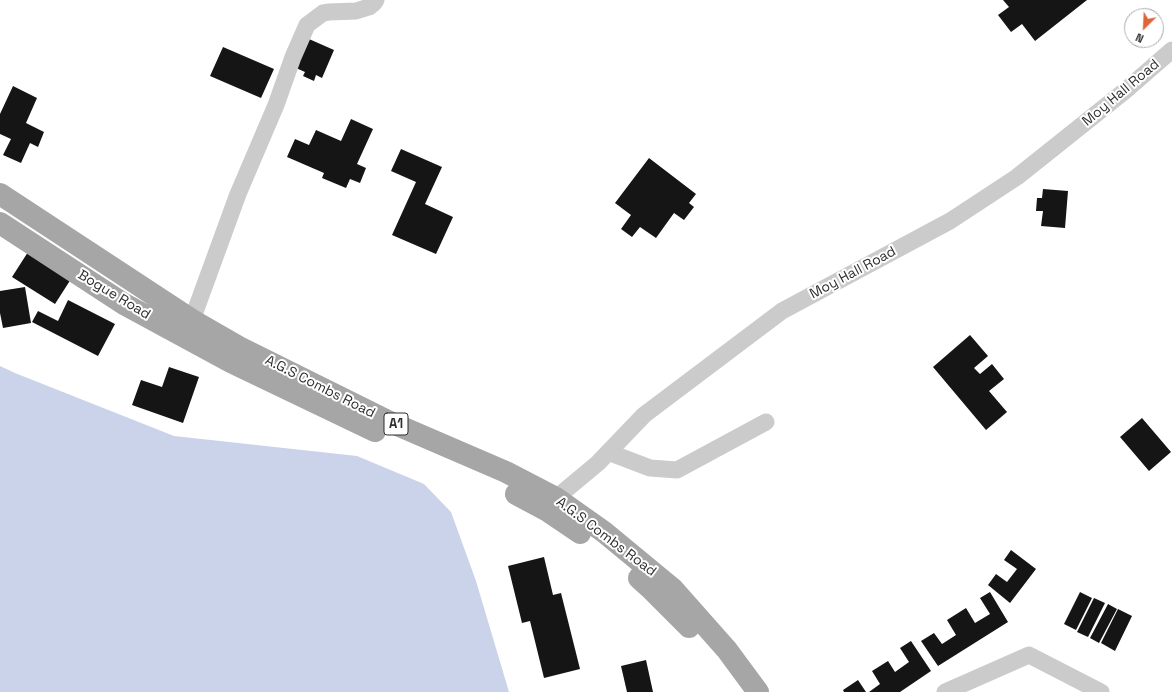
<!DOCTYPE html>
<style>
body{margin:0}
#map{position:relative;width:1172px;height:692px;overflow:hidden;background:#fff;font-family:"Space Grotesk",sans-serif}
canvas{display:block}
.north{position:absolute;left:1124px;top:8px;width:40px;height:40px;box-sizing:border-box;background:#fff;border:1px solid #ababab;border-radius:50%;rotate:204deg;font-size:11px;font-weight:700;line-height:16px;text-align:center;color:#2e2e2e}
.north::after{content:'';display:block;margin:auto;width:14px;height:18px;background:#dc6539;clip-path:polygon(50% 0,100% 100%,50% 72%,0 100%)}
</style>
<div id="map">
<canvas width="1172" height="692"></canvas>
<div class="north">N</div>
</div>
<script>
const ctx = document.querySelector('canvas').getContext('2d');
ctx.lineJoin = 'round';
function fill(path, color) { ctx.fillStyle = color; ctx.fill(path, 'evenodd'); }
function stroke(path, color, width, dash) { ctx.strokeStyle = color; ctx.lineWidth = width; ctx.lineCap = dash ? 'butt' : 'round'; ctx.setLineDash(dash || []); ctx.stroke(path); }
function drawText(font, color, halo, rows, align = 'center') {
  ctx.font = font + ' "Space Grotesk",sans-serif'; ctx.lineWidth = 4; ctx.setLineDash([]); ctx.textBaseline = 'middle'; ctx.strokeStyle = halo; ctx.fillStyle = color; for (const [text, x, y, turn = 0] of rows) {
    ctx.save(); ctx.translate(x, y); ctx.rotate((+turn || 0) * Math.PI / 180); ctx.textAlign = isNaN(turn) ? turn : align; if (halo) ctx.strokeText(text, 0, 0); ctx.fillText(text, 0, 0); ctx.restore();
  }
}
const water = new Path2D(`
 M0,366L15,373L174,436L357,456L424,484L451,512L476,581L509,692H0Z`);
const building = new Path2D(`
 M1003,0H1087L1035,41L1022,24L1011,32L998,15L1009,7Z
 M309,39L334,50L322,78L316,75L314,81L303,76L305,72L296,68Z
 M223,47L274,69L261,98L210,76Z
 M13,86L37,98L26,123L44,132L38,147L30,143L21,163L3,155L11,139L0,134V114Z
 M351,119L373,129L357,164L366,168L360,183L350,179L346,188L322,178L324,173L287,157L295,139L309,145L316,130L341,141Z
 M401,149L442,167L425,204L453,217L436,254L392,235L416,182L391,171Z
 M649,158L696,194L689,203L694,207L684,220L674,213L656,238L640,227L632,237L621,229L631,215L615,203Z
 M1043,189L1068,191L1065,228L1041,226L1043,211H1036L1037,198H1042Z
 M28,252L71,279L55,304L12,277Z
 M25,287L31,323L3,328L0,313V291Z
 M68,300L115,324L98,356L32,322L38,311L58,321Z
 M970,335L988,356L974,368L980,374L992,364L1004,379L989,391L1007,412L986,430L933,367Z
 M169,367L199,377L183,423L132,405L141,380L162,387Z
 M1142,418L1171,452L1149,471L1120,437Z
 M1011,550L1036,569L1010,603L988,585L996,574L1007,582L1017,569L1004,560Z
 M544,557L553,595L561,593L580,669L544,678L530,621L522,623L508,566Z
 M990,592L1008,622L938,666L921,641L934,633L942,644L956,635L947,620L966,608L975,623L990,614L980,598Z
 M1080,592L1092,598L1076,630L1064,624Z
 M1094,598L1105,603L1088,637L1077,632Z
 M1108,604L1117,609L1099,643L1090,638Z
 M1118,609L1132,616L1115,651L1101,643Z
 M911,641L931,671L900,692H869L880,684L872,671L888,661L895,672L909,662L900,648Z
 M646,660L653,692H627L621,666Z
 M858,680L866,692H844L843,690Z`);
const minor = new Path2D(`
 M192,320L238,194L276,105L293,57L307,25L323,13L329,12L356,11L369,7L374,3L376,0
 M608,452L650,468L677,470L766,422
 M549,507L556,498L598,463L644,415L782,311L950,221L1017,177L1126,90L1172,50
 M945,692L1029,655L1101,692`);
const primary = new Path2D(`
 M0,194L192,320L239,347L390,422L506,472L556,498L604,532L673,589L727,650L758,692
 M0,223L124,304L231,362L375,431
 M516,494L546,510L580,533
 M639,578L650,588L689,627`);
const shields = [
 [396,424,24]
];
const shieldNames = [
 ["A1",396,424]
];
const streetNames = [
 ["Moy Hall Road",1121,93,-40],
 ["Moy Hall Road",853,273,-28],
 ["Bogue Road",114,295,31],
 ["A.G.S Combs Road",320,387,27],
 ["A.G.S Combs Road",606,537,37]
];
fill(water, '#cad3ea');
fill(building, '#151515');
stroke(minor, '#cbcbcb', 17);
stroke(primary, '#a6a6a6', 22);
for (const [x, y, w] of shields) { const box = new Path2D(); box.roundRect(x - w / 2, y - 11, w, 22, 3); ctx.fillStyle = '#fff'; ctx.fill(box); stroke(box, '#2e2e2e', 1); }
drawText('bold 13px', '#2e2e2e', null, shieldNames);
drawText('14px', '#2e2e2e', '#fff', streetNames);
</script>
